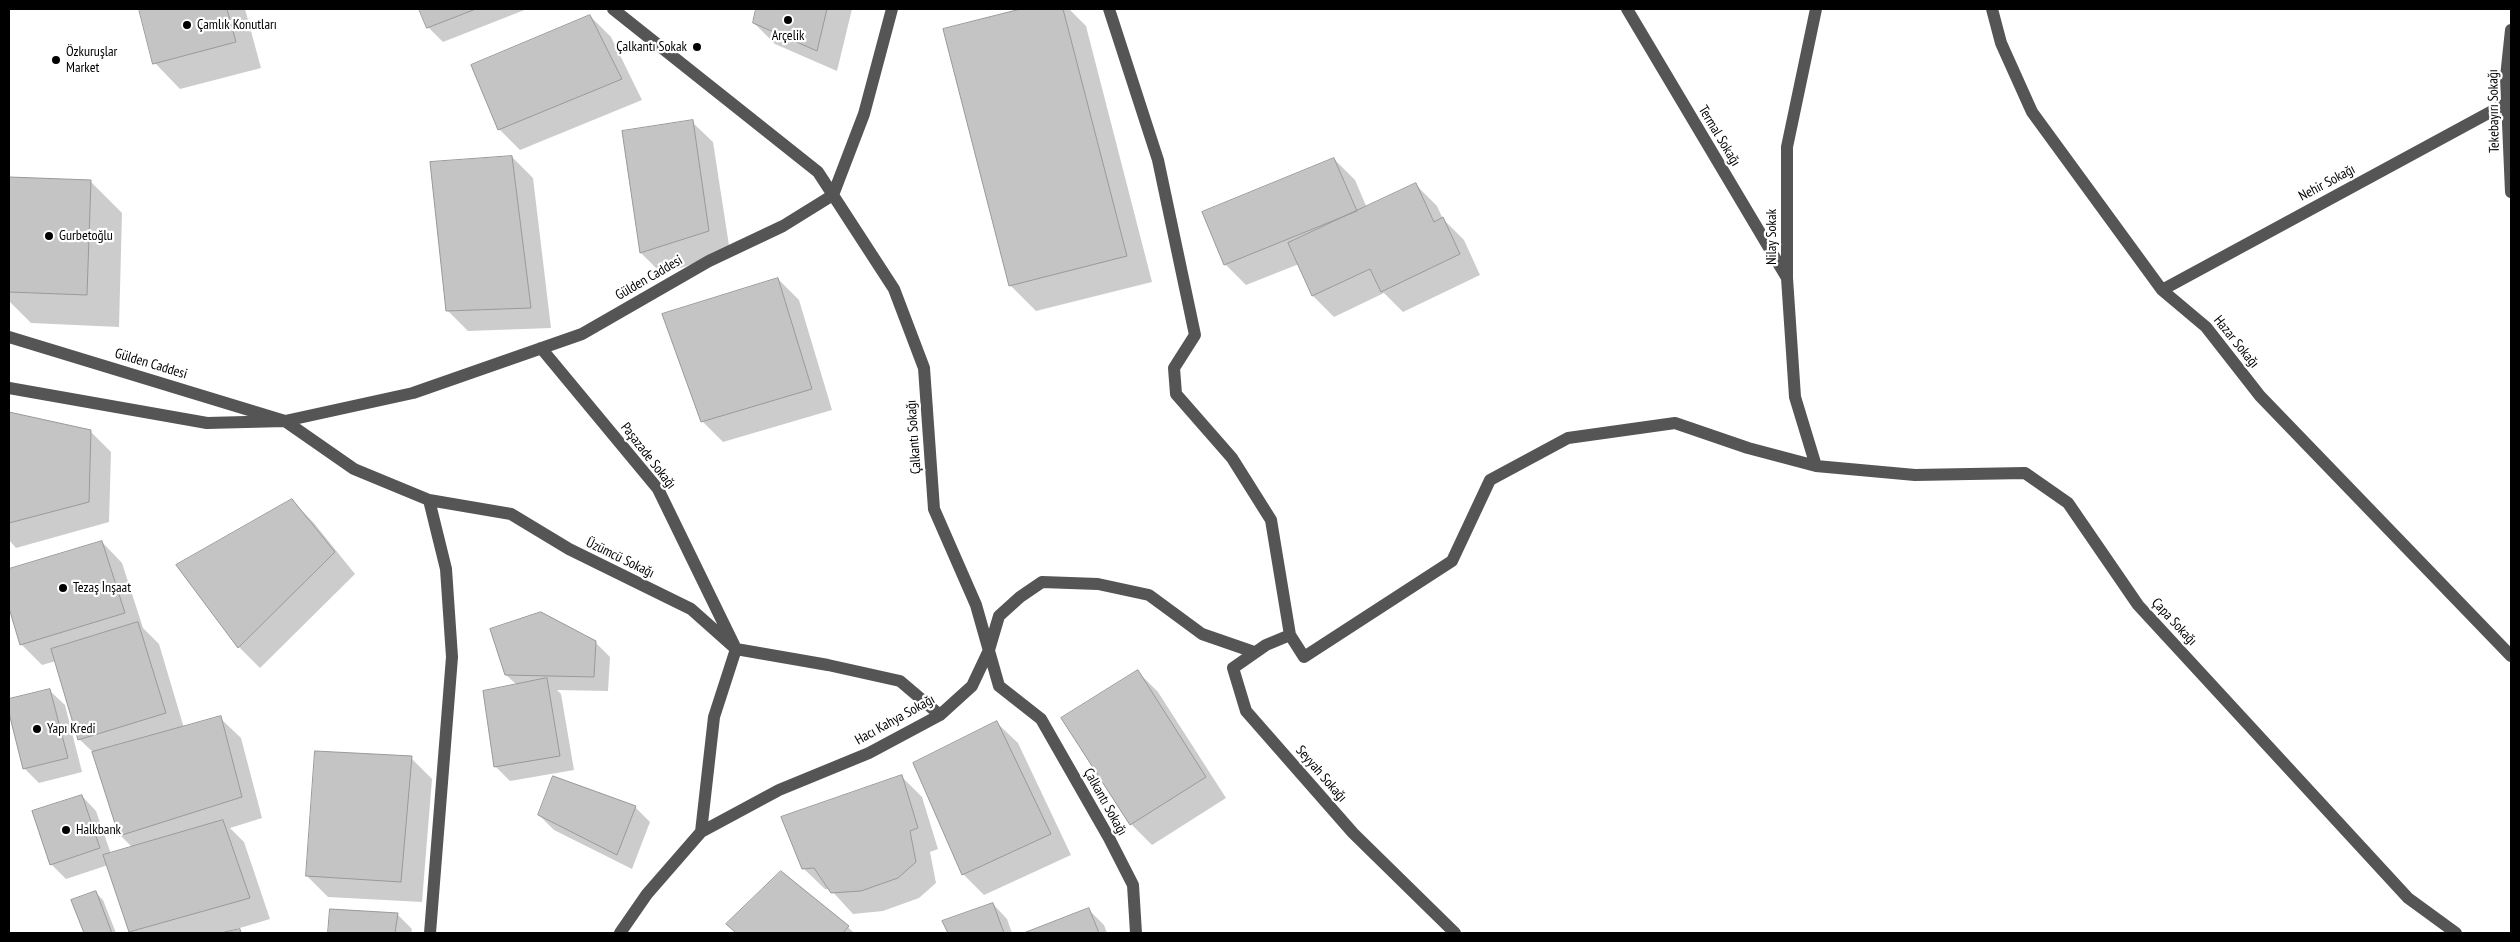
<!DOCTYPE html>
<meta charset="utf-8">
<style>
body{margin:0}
#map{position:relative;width:2520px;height:942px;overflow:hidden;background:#fff;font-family:"PT Sans Narrow",sans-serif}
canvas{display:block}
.frame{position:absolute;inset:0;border:10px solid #000;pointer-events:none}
</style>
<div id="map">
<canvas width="2520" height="942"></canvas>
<div class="frame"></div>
</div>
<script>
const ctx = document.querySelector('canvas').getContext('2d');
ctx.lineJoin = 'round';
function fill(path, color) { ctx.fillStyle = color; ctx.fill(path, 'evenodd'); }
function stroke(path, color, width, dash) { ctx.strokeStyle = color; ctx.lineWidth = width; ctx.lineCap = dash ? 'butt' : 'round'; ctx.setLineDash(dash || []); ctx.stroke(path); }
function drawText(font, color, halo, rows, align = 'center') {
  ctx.font = font + ' "PT Sans Narrow",sans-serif'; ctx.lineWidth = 4.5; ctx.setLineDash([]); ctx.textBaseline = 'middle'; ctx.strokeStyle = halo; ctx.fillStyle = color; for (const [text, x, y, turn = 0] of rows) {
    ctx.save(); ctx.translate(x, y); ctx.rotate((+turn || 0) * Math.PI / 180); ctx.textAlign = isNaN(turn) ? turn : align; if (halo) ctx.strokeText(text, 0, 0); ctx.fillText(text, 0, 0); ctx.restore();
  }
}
const shadow = new Path2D(`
 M140,9H245L261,68L180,89L155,63Z
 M420,9H527L443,42L428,27Z
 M757,9H852L837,71L775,44L754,23Z
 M1027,9H1069L1086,26L1152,282L1036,311L1010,285L944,30Z
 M590,16L611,37L642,100L520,150L499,129Z
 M692,122L713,142L730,252L662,274L641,253L624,132Z
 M512,157L533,178L551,328L468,331L447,310Z
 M1334,159L1355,180L1367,208L1416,185L1437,206L1443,219L1464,240L1480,275L1403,312L1384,293L1334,317L1313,296L1299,264L1246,285L1225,264Z
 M9,179L90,181L122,213L119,327L31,323L9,301Z
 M778,279L799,300L832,410L723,442L702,421Z
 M9,413L90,431L111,452L109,522L16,548L9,540Z
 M292,501L313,522L355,574L260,668L239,647L178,565Z
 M102,542L122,563L143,628L159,644L184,728L220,718L241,738L262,818L230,828L244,842L270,919L223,933H132L108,865L66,879L51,864L82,796L96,811L111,854L133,848L120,835L95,754L79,739L56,661L42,665L21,644L9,604V570Z
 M595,642L610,657L608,691L557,690L561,694L574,770L510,781L495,766L517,685L506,675Z
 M1137,671L1158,692L1226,798L1152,845L1131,824L1063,719Z
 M50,691L65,705L82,772L39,783L24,768L9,701Z
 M997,723L1018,743L1071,855L984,895L963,874Z
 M411,758L432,779L422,902L328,897L307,876Z
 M902,777L922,797L938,849L930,852L936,883L919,898L883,911L853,914L830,889H825L803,868Z
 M635,807L650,822L632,869L554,830L539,815Z
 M95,892L103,900L116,933H86L73,901Z
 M993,904L1007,919L1012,933H949L944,922Z
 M331,910L397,914L412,929L411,933H329Z
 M1089,910L1104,925L1107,933H1028Z
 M728,924L848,927L854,933H737Z`);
const building = new Path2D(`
 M139,9H227L236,42L153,64Z
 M419,9H476L427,28Z
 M756,9H827L817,51L753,23Z
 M1021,9H1063L1127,256L1009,286L943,29Z
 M590,15L622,79L498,130L471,65Z
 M693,120L709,231L640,253L622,131Z
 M512,156L531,308L446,311L430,162Z
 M1334,158L1357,211L1224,265L1202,212Z
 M9,177L91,180L87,295L9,292Z
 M1416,183L1434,222L1443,217L1460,254L1381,292L1370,269L1312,296L1288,243Z
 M778,278L812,389L701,422L662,314Z
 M9,412L91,430L89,502L9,523Z
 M292,499L335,552L238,648L176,565Z
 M102,541L125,613L20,645L9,608V569Z
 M541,612L596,641L594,677L505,675L490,629Z
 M138,622L166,713L78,740L51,649Z
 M1138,670L1206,777L1130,825L1061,718Z
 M547,678L560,756L494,767L483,691Z
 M50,689L68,758L23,769L9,713V699Z
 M221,716L242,797L119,836L92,752Z
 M997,721L1051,834L962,875L913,763Z
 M315,751L412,756L401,882L306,876Z
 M902,775L918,828L910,831L916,862L898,878L861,891L831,893L814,868L802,869L781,817Z
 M553,776L636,806L617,855L538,815Z
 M82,795L100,848L50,865L32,811Z
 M223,820L250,898L129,932L103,855Z
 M781,871L849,926L843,933H736L726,924Z
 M96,891L112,933H84L71,900Z
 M993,903L1004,933H948L942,921Z
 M1089,908L1099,933H1024Z
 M330,909L398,913L395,933H328Z
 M240,929L241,933H221Z`);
const minor = new Path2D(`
 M613,9L818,172L894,289L924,368L934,509L976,605L999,686L1041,719L1109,838L1133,885L1136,933
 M1109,9L1158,160L1195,335L1174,368L1176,394L1232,458L1271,520L1290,635L1304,657L1452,561L1490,480L1568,438L1675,423L1748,448L1816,466L1915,475L2025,473L2068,503L2138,605L2408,898L2456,933
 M1627,9L1787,278
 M1816,9L1787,147V278L1795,397L1816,466
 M1992,9L2001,43L2032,112L2162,290L2206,327L2260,396L2511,656
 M2511,30L2506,77L2511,192
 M2162,290L2507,103
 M9,337L285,421L207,423L9,388
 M541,348L658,489L736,649L714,717L701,832
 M285,421L413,393L582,334L709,261L783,226L833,195L864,114L892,9
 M285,421L354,469L429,500L511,514L569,549L691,609L736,649L828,665L900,681L940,715
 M429,500L446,569L452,657L430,933
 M1290,635L1266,645L1233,668L1246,711L1353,833L1455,933
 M620,933L647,894L701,832L779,790L869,753L940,715L972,686L989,650L999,616L1020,597L1042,582L1098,584L1149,595L1202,634L1254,652`);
const markers = [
 [788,20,5,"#000"],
 [187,25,5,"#000"],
 [697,47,5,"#000"],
 [56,60,5,"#000"],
 [49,236,5,"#000"],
 [63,588,5,"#000"],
 [37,729,5,"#000"],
 [66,830,5,"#000"]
];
const poiNames = [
 ["Çamlık Konutları",197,25],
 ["Arçelik",788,36,"center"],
 ["Çalkantı Sokak",687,47,"right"],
 ["Özkuruşlar",66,52],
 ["Market",66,68],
 ["Gurbetoğlu",59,236],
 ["Tezaş İnşaat",73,588],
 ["Yapı Kredi",47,729],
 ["Halkbank",76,830]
];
const streetNames = [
 ["Tekebayırı Sokağı",2494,111,-91],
 ["Termal Sokağı",1719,136,59],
 ["Nehir Sokağı",2327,183,-28],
 ["Nilay Sokak",1772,237,-90],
 ["Gülden Caddesi",649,278,-30],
 ["Hazar Sokağı",2236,342,51],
 ["Gülden Caddesi",151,364,17],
 ["Çalkantı Sokağı",914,437,-94],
 ["Paşazade Sokağı",648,456,52],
 ["Üzümcü Sokağı",620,558,26],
 ["Çapa Sokağı",2174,622,47],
 ["Hacı Kahya Sokağı",895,720,-29],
 ["Seyyah Sokağı",1321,774,49],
 ["Çalkantı Sokağı",1105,802,61]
];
fill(shadow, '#0003');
fill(building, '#c4c4c4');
stroke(building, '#999', 1);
stroke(minor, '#555', 12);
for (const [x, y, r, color] of markers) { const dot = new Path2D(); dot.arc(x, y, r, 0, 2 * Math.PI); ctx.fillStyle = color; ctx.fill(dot); stroke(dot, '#fff', 2); }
drawText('14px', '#000', '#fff', poiNames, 'left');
drawText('14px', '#000', '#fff', streetNames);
</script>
